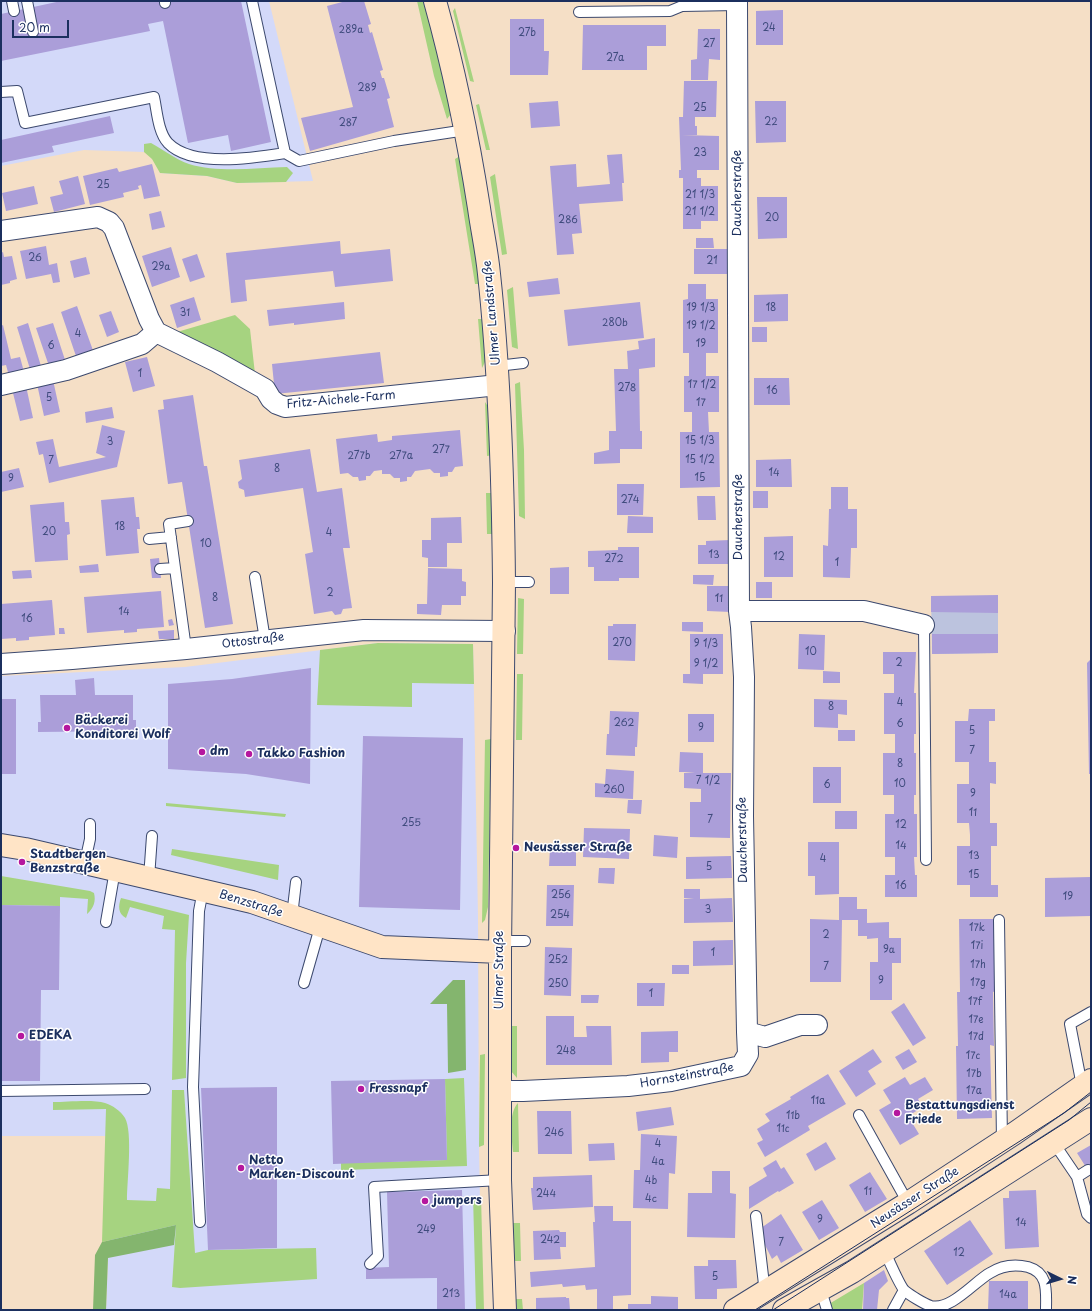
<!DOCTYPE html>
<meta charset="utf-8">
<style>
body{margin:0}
#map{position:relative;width:1092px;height:1311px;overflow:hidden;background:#f5dfc6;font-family:"Playpen Sans",sans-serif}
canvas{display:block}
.frame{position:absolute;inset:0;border:2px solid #1b2f5e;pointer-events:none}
.north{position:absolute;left:1040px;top:1259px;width:40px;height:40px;-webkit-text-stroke:3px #fff;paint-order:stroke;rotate:95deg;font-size:11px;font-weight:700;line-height:16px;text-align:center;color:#1b2f5e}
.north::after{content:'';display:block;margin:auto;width:14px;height:18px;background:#1b2f5e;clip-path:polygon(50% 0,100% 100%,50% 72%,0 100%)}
.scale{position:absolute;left:12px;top:20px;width:57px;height:18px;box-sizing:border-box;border:2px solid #1b2f5e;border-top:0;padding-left:5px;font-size:12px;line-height:14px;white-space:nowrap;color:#1b2f5e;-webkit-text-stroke:3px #fff;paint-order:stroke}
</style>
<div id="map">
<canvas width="1092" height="1311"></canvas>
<div class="frame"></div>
<div class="north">N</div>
<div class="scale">20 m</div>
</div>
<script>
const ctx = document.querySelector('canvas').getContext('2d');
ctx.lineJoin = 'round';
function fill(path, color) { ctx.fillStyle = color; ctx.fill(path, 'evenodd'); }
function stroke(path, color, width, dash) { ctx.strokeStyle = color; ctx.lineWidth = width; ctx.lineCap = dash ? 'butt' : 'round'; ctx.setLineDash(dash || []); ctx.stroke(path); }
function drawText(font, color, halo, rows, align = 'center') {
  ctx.font = font + ' "Playpen Sans",sans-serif'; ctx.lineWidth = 3; ctx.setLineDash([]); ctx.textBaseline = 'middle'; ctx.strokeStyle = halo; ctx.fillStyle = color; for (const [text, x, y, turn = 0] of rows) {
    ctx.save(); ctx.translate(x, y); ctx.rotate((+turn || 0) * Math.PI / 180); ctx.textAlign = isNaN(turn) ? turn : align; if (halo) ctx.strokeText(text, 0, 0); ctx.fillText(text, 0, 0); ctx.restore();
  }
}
const built = new Path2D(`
 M1,1H269L313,181L237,183L207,176L160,173L153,152H144L84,150L1,166Z
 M378,643L473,644L478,917L479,1147L482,1310H106L113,1136H1V676L185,667Z`);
const industrial = new Path2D(`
 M931,596L998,613V653L932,654Z`);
const green = new Path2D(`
 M417,1H425L451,109V114L447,119L434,76Z
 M455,8L474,82L470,81L453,11Z
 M479,104L490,150H486L476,105Z
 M151,143C162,149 177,160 189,164C218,173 256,168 287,167L293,173L286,182L237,183L207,176L160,173L152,159L144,152V144Z
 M460,156L482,284H475L455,159Z
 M495,174L507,254L502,255L490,177Z
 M513,287L518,349L512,347L507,290Z
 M235,315L250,329L255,374L177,332Z
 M478,319H485C486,334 491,354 482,368Z
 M520,382L524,450L525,519L519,516L515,384Z
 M485,402L491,411L493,455L487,456Z
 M486,493H493L494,534H487Z
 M518,598L524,599L523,654H517Z
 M378,643L473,644L474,684L412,683V707L317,705L320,650Z
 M517,674H523L522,740H516Z
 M491,739L488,907L485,920L482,923L485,740Z
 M166,803L286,814L285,817L166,806Z
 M172,849L279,865L278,880L171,855Z
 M1,876L90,891L94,893C96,901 94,908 87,914L88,899L60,897V906L1,905Z
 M121,898L189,915L186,963V1078L172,1080L175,930L162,929L164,916L130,907L126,918C118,914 118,906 121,898Z
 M511,1026H517V1078L511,1071Z
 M485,1054L484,1145L479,1147L480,1055Z
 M464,1078L467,1166L341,1170V1163L447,1160L445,1079Z
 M172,1090H184L195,1253L208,1250L316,1248L317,1279L180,1288L172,1287L176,1225L102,1242L106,1109L53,1110V1102C67,1102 93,1099 105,1103C112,1105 121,1111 125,1118C133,1132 127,1181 127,1200L156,1201L157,1188L170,1189Z
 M518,1103L519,1152H513C512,1138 508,1113 518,1103Z
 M473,1196H481L484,1310H476Z
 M513,1223H520L521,1261H514Z
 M864,1283L862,1310H819Z
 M516,1299H522L523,1310H517Z`);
const forest = new Path2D(`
 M453,980H465L466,1070L448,1073L447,1004H430Z
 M176,1225L174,1245L108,1258L106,1310H93L95,1255L102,1242Z`);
const building = new Path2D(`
 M61,1H241L271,142L231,151L228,135L188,143L163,21L148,24L150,31L1,61V14Z
 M346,1H364L371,24L368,25L370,33L372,32L383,70L380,71L382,78H384L390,98L387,99L394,127L310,151L301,118L353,107L327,6Z
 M783,10V45H756V11Z
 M510,19H544V51H549L548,75H510Z
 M583,25H666V46H647V70H582Z
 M698,29H720V60L709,59L708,80H691V60L697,59Z
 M684,81H717L716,117H695V126H697V135H682L719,136V170H697V178H701V186H718V221H701V229H683V178H679V170H681L679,117H683Z
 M558,101L560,126L531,128L529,103Z
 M755,101H786V142L756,143Z
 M110,116L114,133L52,146L54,152L1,163V140Z
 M622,154L624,183H622L623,201L579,204L582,233L572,234L574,254L557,255L550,166L576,164L577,187L610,184L607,155Z
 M152,164L160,196L144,199L141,185L138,186L139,189L123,193L124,197L90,205L83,176L117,168L119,172Z
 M78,176L85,204L54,212L50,197L63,194L59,181Z
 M34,186L38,204L6,211L2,193Z
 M757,197H787V238L758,239Z
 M161,211L165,227L152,230L149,214Z
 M696,238H713L714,248H696Z
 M340,241L341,254L390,249L393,281L335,287L333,271L245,280L247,301L231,303L226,253Z
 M46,246L49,265L57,263L60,282L53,283L51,274L26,279L20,251Z
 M171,247L180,277L152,287L142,256Z
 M694,249H729V274H694Z
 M3,252L4,257L12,256L17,279L10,281V283L1,285V253Z
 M197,254L205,277L190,282L182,259Z
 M86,257L90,274L74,278L70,261Z
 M558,278L560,294L529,297L527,282Z
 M688,284H706V299H718V353H706V376H719V412H708L709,432H719L720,487L680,488V432H692V412H684V376H689V353H683V300L688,299Z
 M788,294V321L754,322V295Z
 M194,297L201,320L177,328L170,305Z
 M344,302L345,319L294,325V323L269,326L267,310Z
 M640,302L644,338L568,346L564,310Z
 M77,306L95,356L78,362L61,312Z
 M111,311L119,332L107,337L99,315Z
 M28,323L41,366L30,369L17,327Z
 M53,323L66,363L50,369L36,328Z
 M3,325L11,359L20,357L24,372L9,376L6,365L1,366V326Z
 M752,327H767V342H752Z
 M655,338V367L639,369L640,431H642V449H620V463L594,464V453L609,450V431H616L614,369H628L627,351L639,349L638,341Z
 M380,352L384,383L275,394L272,364Z
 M147,357L155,386L133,392L125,362Z
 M754,378H789L790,405H754Z
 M53,380L60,412L44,416L37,384Z
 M26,386L33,418L20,421L12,389Z
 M193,395L204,466H207L233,624L205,628L182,482L168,484L158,410L164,409L163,400Z
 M112,407L114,418L86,423L85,412Z
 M102,425L125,431L117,467L49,483L43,454L39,455L36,442L53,439L59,467L106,457L96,453Z
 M460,430L463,466L455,467L452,472H448V476L440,477V473H434L430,469L415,471L411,477H407V481L400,482V478H394L390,474H382V470L374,471L370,476H366V480L359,481L358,477H353L348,473L340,474L336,439L377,434L378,442L392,440V436Z
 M310,449L317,492L342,488L350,548H343L352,608L343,609L341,614L335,615L332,611L314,614L305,554L313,552L303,488L245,497L244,490L239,488L238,482L242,479L239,460Z
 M791,459L792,487H756V460Z
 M19,468L24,487L1,492V472Z
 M617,484H644L643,515H617Z
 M831,487H848V509H857V548H851L850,578L823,577V545L828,546L829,509H831Z
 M753,491H768V508H753Z
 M697,496H715L716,520H698Z
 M134,497L136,517H139L140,529H137L139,553L106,556L101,500Z
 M64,502L65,522H69L70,534L67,535L68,560L35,562L30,505Z
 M628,516L653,517V533H627Z
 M461,517L462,543H447V567H428V558L422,557V540H431V518Z
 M793,536V577H764V537Z
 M730,540V564H698V545H706V541Z
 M618,547H639V578H619V581H594V567H588V551L618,550Z
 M159,558L161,578H152L150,559Z
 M98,564L99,572L80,573L79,566Z
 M569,567V594H550V568Z
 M428,568L462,569V581L466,582V596H461V605H442L441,615L417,614V604H427Z
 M31,570L32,578L13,579L12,571Z
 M693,575H714L713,585L693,584Z
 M756,582H772V598H756Z
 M707,586H732L731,612L707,611Z
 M161,591L164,627L137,629V632L124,633V630L87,633L84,597Z
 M998,595V613L931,612V596Z
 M52,600L55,635L29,637V640L16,641V638L1,639V604Z
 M172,619L174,625L169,626L168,620Z
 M682,622H703V632L682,631Z
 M613,624H636L635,661L608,660V626H613Z
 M59,628H64L65,634H59Z
 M174,630V639H159L158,631Z
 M690,634H723V674H703V684L683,683V674H690Z
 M799,634L825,635L824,670L798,669Z
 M932,634H998V653L932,654Z
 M883,652H916L914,693H916V734H914V753H916V795H914V814H917V857H914L915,875H917V897H885V875H895V857H885V814H894V795H883V753H895V734H884V693H894V674H883Z
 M1091,659V774H1089L1087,663Z
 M311,668L310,784L246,774L168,769V684L232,679Z
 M823,671L840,672V683H823Z
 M94,678L95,695H133V720H136V731L38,732V722H41L40,695H76L75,680Z
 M1,699H16V774H1Z
 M814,699L847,700V715L838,714V728L814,727Z
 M969,709H995V721H989V762H996V784L990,783V823H997V846H991V885H998V897H970V885H957V846H970V835L969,823H957V784H969V762H955V721H968Z
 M610,711L639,712L637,747H635V756L606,755L607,734H609Z
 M688,714H714V742H688Z
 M838,730H855V741H838Z
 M363,736L463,738L460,910L359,907Z
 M680,752L703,753V773H731L730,838L690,837V802H701V789L684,788V773L695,772H679Z
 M813,767H841V803H813Z
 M606,769L634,771L633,799L595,797V783L605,784Z
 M628,800H642L641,814L627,813Z
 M835,811H857V829H835Z
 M584,828L630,829L629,859L583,857Z
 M654,835L678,837L677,858L653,856Z
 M808,842H839V894L815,895V876H808Z
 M550,848H576V866H549Z
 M731,856L732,878L686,879V857Z
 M599,868H615L614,884L598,883Z
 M1091,877V916L1045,917V878Z
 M547,885H574L573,926H546Z
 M684,889H700V899L732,898L733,922L684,923V899L694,898H684Z
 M839,897H857V909H867V923L889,922V938H901V963H892V1000H870V962H878V938L867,939V936H858V920H842L841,982H810V919L839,920Z
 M1,905L60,906L59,990H41L40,1081H1Z
 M959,919H994L996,991L993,992L994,1046L990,1045L992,1118L957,1119L956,1046H958L957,992H960Z
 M733,940V965L693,966V941Z
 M545,947L572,948L571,996L544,995Z
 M672,965H689V974H672Z
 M637,983H665L664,1006H637Z
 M581,995H599L598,1003H581Z
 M904,1003L926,1038L913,1046L891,1012Z
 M546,1016H574V1037H587L586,1026H611L612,1065H546Z
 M678,1031V1052H669V1062L641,1063V1032Z
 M873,1049L882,1062L868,1071L876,1084L856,1097L839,1071Z
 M909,1049L917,1062L903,1070L895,1057Z
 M828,1074L846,1104L808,1126L810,1130L765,1157L757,1143L763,1140L757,1129L770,1121L765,1114L791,1099L790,1097Z
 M905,1077L910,1085L925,1077L933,1090L918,1099L923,1107L908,1116L919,1134L900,1145L879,1110L891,1103L883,1090Z
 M445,1079L447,1160L333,1164L331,1081Z
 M277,1087V1248L208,1250L201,1088Z
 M671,1107L674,1125L638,1131L636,1112Z
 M537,1111H571L572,1154H538Z
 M641,1134L677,1136L675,1174L669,1173L668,1209L633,1208L634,1170H640Z
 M826,1142L836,1159L815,1171L806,1154Z
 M614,1143L615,1160L589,1161L588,1144Z
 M1091,1145V1175L1077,1153Z
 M776,1160L781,1169L784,1167L794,1183L779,1192L778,1191L749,1209V1187L767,1176L763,1168Z
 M712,1171H730V1193L736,1194L735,1238L687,1237L688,1193H712Z
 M870,1172L887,1199L865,1212L849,1185Z
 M592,1175L593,1207L533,1210L531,1188H533V1177Z
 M462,1190L465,1310H437V1278L366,1279V1268L389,1267L387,1192Z
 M1036,1190L1039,1247L1005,1249L1003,1198H1009V1191Z
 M822,1200L839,1228L819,1240L802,1212Z
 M594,1206H613V1221H631V1295L613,1296V1310H597V1289L586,1290L585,1285L563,1287L562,1284L531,1287L530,1272L595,1267L593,1222H595Z
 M781,1214L803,1250L781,1263L777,1255L772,1259L760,1235L761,1228Z
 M970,1220L993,1254L947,1285L924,1251Z
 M559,1230L560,1232H566V1247H560L561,1259L534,1260L533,1231Z
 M708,1260H736L737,1288L717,1289V1299H695L694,1266H708Z
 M884,1270L888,1281L879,1290L877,1310H863L864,1283Z
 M989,1281H1028V1310H988Z
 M651,1296L678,1297V1310H628V1304H651Z
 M566,1297V1298H569L570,1310H536V1298Z`);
const lane = new Path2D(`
 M12,1L14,11
 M27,1L33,32
 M165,1V3
 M252,1L285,153
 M579,12L670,11L682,6L737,5
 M1,92L17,91L25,123L154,97C157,111 158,132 168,143C192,168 254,158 285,153L299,161L394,141L466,130
 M497,366L523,363
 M149,539L171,537
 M160,569L175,568
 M255,577L265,640
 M504,582H529
 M924,625L926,860
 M186,649L169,524L188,521
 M85,862L90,839V824
 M149,878L152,836
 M292,916L296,882
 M999,920L1002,1142
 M106,922L115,870
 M500,941H525
 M304,983L320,927
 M1082,1086L1070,1024L1091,1012
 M1,1091L145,1089
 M859,1115L908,1203
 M1054,1143L1077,1177L1087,1214L1091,1218
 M1077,1177L1088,1170
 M756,1216L765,1293
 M200,1222L193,1087L199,911L203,890
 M884,1250C888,1258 900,1287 905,1291C910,1295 924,1304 931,1306C951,1311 975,1281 990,1273C1001,1266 1015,1264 1028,1267C1049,1273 1046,1292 1046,1310
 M370,1264L378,1256L374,1187L500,1180
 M819,1290L824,1300L827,1310
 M893,1310L904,1290`);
const street = new Path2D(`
 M737,1L739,611L741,627L744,677L743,816L747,1032
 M1,231L98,217L109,222L114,228L149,319L156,332
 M1,385L66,370L142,344L156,332L217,362L265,389L271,399L277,404L285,407L498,385
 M739,611H864L924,625
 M1,664L72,659L186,649L364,630L505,631
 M501,1091H523L628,1086L671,1081L741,1066L748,1054L747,1032L765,1037L800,1025H817`);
const secondary = new Path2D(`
 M435,1C454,69 468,138 479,208C482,230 487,252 489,274C500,376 503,479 504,582L500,952V1180L505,1310
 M1,845L25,849L252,902L382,947L500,952
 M735,1310L908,1203L1015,1133L1091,1080
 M784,1310L852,1272L1091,1119`);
const tram = new Path2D(`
 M755,1310L1064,1113L1091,1092
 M773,1310L1069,1120L1091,1102`);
const markers = [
 [67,728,4,"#b5179e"],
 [202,752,4,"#b5179e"],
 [249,754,4,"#b5179e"],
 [516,848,4,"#b5179e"],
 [22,862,4,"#b5179e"],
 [21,1036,4,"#b5179e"],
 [361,1089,4,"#b5179e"],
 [897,1113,4,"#b5179e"],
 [241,1168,4,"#b5179e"],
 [425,1201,4,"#b5179e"]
];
const numberNames = [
 ["24",769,28],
 ["289a",351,30],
 ["27b",527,33],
 ["27",709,44],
 ["27a",615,58],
 ["289",367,88],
 ["25",700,108],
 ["22",771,122],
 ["287",348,123],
 ["23",700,153],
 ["25",103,185],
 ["21 1/3",700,195],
 ["21 1/2",700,212],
 ["20",772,218],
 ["286",568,220],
 ["26",35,258],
 ["21",712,261],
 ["29a",161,267],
 ["19 1/3",701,308],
 ["18",771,308],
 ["31",185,313],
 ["280b",615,323],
 ["19 1/2",701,326],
 ["4",78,334],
 ["19",701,344],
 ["6",51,346],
 ["1",140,374],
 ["17 1/2",702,385],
 ["278",627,388],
 ["16",772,391],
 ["5",49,398],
 ["17",701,403],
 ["15 1/3",700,441],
 ["3",110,442],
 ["277",441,450],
 ["277b",359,456],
 ["277a",401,456],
 ["15 1/2",700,460],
 ["7",51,461],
 ["8",277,469],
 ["14",774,473],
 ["15",700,478],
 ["9",11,479],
 ["274",630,500],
 ["18",120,527],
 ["20",49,532],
 ["4",329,533],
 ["10",206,544],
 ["13",714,555],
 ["12",779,557],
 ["272",614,559],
 ["1",837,563],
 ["2",330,593],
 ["8",215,598],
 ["11",719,599],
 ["14",124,612],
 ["16",27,619],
 ["270",622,643],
 ["9 1/3",706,644],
 ["10",811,652],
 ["2",899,663],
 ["9 1/2",706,664],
 ["4",900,703],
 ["8",831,707],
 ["262",624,723],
 ["6",900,724],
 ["9",701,728],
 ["5",972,731],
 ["7",972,751],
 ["8",900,764],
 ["7 1/2",708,781],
 ["10",900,784],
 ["6",827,785],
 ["260",614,790],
 ["9",973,794],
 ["11",973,813],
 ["7",710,820],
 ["255",411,823],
 ["12",901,825],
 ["14",901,846],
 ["13",974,856],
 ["4",823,859],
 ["5",709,867],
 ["15",974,875],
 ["16",901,886],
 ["256",561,895],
 ["19",1068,897],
 ["3",708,910],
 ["254",560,915],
 ["17k",977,928],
 ["2",826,935],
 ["17i",977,946],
 ["9a",889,950],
 ["1",713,953],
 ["252",558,960],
 ["17h",978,965],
 ["7",826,967],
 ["9",881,981],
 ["17g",978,983],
 ["250",558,984],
 ["1",651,994],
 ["17f",975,1002],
 ["17e",976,1020],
 ["17d",976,1037],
 ["248",566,1051],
 ["17c",973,1056],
 ["17b",974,1074],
 ["17a",974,1091],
 ["11a",818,1101],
 ["11b",793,1116],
 ["11c",783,1129],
 ["246",554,1133],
 ["4",658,1144],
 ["4a",658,1162],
 ["4b",651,1181],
 ["11",868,1192],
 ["244",546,1194],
 ["4c",651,1199],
 ["9",820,1220],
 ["14",1021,1223],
 ["249",426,1230],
 ["242",550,1240],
 ["7",781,1243],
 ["12",959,1253],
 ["5",715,1277],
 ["213",451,1294],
 ["14a",1008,1295]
];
const streetNames = [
 ["Daucherstraße",738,193,-90],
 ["Ulmer Landstraße",492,313,-95],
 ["Fritz-Aichele-Farm",341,400,-5],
 ["Daucherstraße",739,517,-90],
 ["Ottostraße",253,641,-7],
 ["Daucherstraße",743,840,-91],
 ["Benzstraße",251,904,17],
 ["Ulmer Straße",500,970,-90],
 ["Hornsteinstraße",687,1076,-10],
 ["Neusässer Straße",915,1198,-33]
];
const poiNames = [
 ["Bäckerei",75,721],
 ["Konditorei Wolf",75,735],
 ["dm",210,752],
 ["Takko Fashion",257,754],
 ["Neusässer Straße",524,848],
 ["Stadtbergen",30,855],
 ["Benzstraße",30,869],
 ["EDEKA",29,1036],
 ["Fressnapf",369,1089],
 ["Bestattungsdienst",905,1106],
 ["Friede",905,1120],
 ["Netto",249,1161],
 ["Marken-Discount",249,1175],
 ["jumpers",433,1201]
];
fill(built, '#d3d9f9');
fill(industrial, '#bcc3de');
fill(green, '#a6d380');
fill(forest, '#84b56e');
fill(building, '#ab9ed9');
stroke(lane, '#3c496e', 12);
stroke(street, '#3c496e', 22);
stroke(secondary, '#3c496e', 24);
stroke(lane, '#fff', 10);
stroke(street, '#fff', 20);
stroke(secondary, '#ffe4c6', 22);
stroke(tram, '#1b2f5e', 1);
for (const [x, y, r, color] of markers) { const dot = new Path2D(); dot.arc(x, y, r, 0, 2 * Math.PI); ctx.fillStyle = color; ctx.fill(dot); stroke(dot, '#fff', 1.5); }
drawText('10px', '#3f4b7d', null, numberNames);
drawText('12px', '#1b2f5e', '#fff', streetNames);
drawText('bold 12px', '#1b2f5e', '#fff', poiNames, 'left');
</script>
